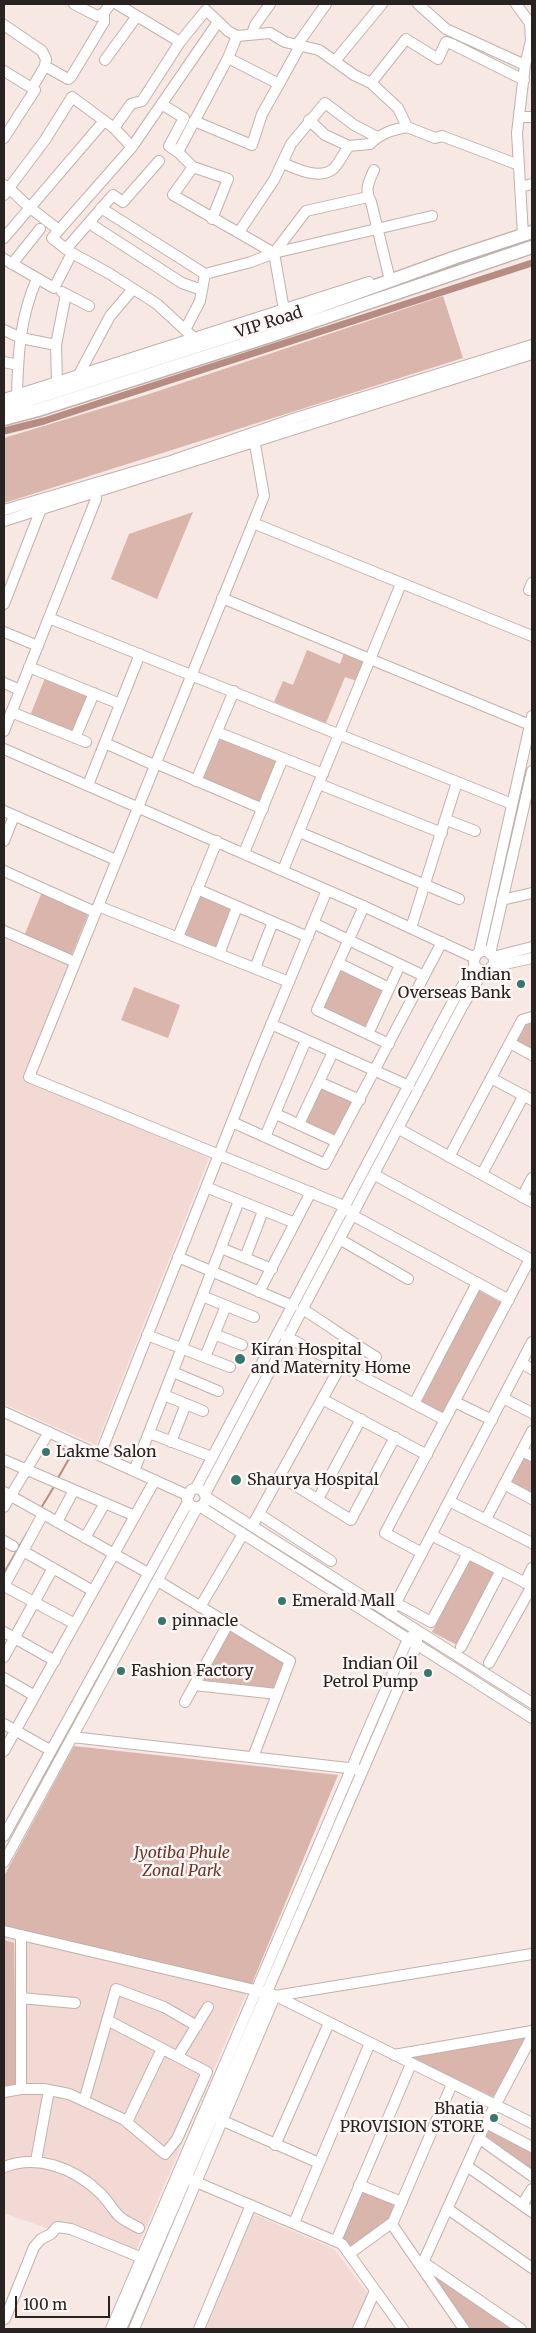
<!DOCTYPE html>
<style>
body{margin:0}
#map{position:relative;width:536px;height:2333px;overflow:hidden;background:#f8e8e3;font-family:Merriweather,serif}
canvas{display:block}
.frame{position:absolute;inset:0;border:5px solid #282221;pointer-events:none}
.scale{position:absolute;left:15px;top:2296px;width:95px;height:22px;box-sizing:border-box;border:2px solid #282221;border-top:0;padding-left:6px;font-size:15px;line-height:18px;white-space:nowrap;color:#282221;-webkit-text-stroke:4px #fef7f6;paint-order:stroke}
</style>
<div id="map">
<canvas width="536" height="2333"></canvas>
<div class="frame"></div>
<div class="scale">100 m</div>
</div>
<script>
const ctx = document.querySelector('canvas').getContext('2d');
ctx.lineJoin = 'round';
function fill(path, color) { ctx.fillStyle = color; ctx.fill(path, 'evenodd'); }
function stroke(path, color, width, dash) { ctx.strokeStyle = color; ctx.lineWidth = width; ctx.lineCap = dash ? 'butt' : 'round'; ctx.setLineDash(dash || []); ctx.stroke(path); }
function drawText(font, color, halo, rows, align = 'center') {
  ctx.font = font + ' Merriweather,serif'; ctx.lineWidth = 5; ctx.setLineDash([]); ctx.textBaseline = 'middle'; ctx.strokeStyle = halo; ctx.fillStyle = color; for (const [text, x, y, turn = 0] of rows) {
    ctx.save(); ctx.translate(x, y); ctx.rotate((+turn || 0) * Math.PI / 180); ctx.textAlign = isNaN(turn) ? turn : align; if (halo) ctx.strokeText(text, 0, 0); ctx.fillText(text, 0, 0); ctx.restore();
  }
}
const built = new Path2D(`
 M4,935L69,963L23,1080L209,1158L96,1445L4,1404Z
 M4,1936L247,1992L136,2251L64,2221L52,2230L4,2213Z
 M253,2214L334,2249L368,2294L353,2329H203Z`);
const green = new Path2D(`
 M443,296L463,358L4,503V438L146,395Z
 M193,512L157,599L111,579L129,534Z
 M307,650L340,664L344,653L366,661L357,681L345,677L326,723L274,702L283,681L293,685Z
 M45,678L88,695L73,733L30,716Z
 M219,737L277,760L260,803L202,780Z
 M42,892L89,912L71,956L24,936Z
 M200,895L232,908L216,949L183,935Z
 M342,969L384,989L366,1028L323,1008Z
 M134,987L180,1005L168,1038L121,1020Z
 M532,1022V1051L515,1042L526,1023Z
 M321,1088L355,1102L335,1138L305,1124Z
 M478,1290L503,1304L444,1415L418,1402Z
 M524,1457L532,1461V1494L511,1483Z
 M470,1559L495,1572L457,1645L432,1632Z
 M231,1629L285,1662L273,1688L202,1680Z
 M74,1746L338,1775L251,1986L4,1927V1876Z
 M4,1940L14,1943L16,2085L4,2089Z
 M527,2036L493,2097L411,2057Z
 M488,2126L532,2148V2176L480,2139Z
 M363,2191L396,2204L391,2220L352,2247L342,2238Z
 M421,2267L519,2329H464Z`);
const stream = new Path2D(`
 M58,1478L70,1457L68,1451L59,1447
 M41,1508L55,1485
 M4,1573L27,1533`);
const canal = new Path2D(`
 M4,431L44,421L532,263`);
const minor = new Path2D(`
 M74,4L97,16L104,13L110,4
 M117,4L180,42L206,10L228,31L237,36L270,33L285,42L319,50L354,75L371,83L406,39L438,59L446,42L452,44L524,80
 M418,4L446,29L525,65
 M516,4L530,23L531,41L525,65L517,133L523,235
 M4,25L42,51L46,59L45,66
 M252,34L255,25L270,4
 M237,36L228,58L279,84L300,46
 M297,45L326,4
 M105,60L137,16
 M335,61L382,4
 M4,71L35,90L4,138
 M371,83L398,108L407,127L435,138L442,136L519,165
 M32,88L45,66L68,79L71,77L104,22V13
 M163,105L184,118L169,146L178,152
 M519,117H532
 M309,120L325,135L349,146L370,144C381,133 392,130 407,127
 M194,121L252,145L262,114L279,84
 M114,128L132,147L218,22
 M283,163C296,169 320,180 333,169C339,164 344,152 349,146
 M193,167L173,195L274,253L284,310
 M374,170C369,181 364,190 371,202L389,276
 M4,185L9,188L45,140L72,97L114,128L131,104L142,101L180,42
 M520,187L532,184
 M4,195L9,188L29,207L59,230
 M101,208L205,274L251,262L274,253L432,216
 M212,219L228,179L193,167L178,152L228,58
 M89,223L182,283L202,290
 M239,232L274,180L291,144L325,103L354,125L377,137
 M4,238L104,121
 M66,249L52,238L132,147
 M72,253L66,249L113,195L123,202L159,161
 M274,253L306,211L368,197
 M4,259L54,288L72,253L110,274L157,304L195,339
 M12,264L40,229
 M62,292L89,306
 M4,330L21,338L56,345
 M185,330L200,301L205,274
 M4,362L18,365
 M78,376L110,316L133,289
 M57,382L56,345L66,294
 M17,395C18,355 20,316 37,279
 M4,399L369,282
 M253,433L264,496L29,1077L346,1207L354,1216L509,1300
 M4,510L171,461L296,418L532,345
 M4,521L532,354
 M253,523L532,636
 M529,590L532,583
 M222,598L530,725
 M4,604L41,509
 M49,618L512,804
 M4,632L38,646
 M29,667L120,704
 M4,683L20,690
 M11,712L86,742
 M4,731L96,499L95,491
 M217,732L323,774
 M75,738L94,693
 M105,743L154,765
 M4,749L361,905L475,958
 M155,763L263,809
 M196,781L234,691
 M319,784L442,833
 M88,785L140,654
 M4,811L116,860
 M447,820L475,831
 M299,832L459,899
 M4,841L14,816
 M244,853L283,758
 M283,870L401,584
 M4,871L95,912
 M197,889L308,937
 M502,900L532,893
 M98,906L289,982
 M364,906L317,1010L389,1044
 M313,923L424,976
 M411,928L457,782
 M4,931L75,962
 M178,937L217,841
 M474 961a10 10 0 1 1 20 0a10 10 0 1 1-20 0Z
 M479,953L532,716
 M219,954L237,907
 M490,954L532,771
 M493,957L532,947
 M338,963L389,988
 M491,967L532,958
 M255,968L273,922
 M271,1024L409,1086
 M368,1034L400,965
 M510,1043L532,1055
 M491,1078L532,1100
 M319,1082L360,1100
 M276,1114L337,1142
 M232,1122L325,1164L442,942
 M299,1124L333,1052
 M399,1129L532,1202
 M265,1137L306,1040
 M449,1157L522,1020L532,1017
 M482,1174L524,1095
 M375,1175L532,1260
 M206,1187L295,1223
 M522,1197L532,1178
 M341,1240L408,1279
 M221,1248L272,1269
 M178,1257L293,1306
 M245,1258L263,1211
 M259,1292L311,1192
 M202,1296L254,1317
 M304,1310C328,1325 351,1342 376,1357
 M214,1334L242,1345
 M147,1335L230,1367
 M285,1336L445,1420
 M205,1357L226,1306
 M521,1363L532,1369
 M173,1372L218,1391
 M164,1395L203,1411
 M503,1398L532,1413
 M322,1399L427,1455
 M455,1402L492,1420
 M414,1404L477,1283
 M4,1412L187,1495
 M149,1433L212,1457
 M171,1442L186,1404
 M522,1451L532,1456
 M100,1455L256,1061L327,890
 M4,1460L135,1516
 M134,1471L239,1201
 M280,1476L351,1520L395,1437
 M504,1484L532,1499
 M196,1488L452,1003L475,965
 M4,1492L148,1573
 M205,1494L462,1007L484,970
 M206,1497L204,1504L197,1508L190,1505L187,1499L191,1490L196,1488L203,1491L206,1497L532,1703
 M318,1499L361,1419
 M449,1501L532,1543
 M4,1507L49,1432
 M201,1507L532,1718
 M259,1514L331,1561
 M486,1519L532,1431
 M57,1522L74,1490
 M252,1526L341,1365
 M431,1535L532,1586
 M85,1538L105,1503
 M4,1541L13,1546
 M23,1551L93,1591
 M422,1553L385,1533L530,1259
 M158,1581L290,1661L253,1757
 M525,1583L532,1568
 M4,1586L43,1514
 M4,1586L75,1624
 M396,1603L431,1622L468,1553
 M200,1607L243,1534
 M390,1614L532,1342
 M4,1632L55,1661
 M461,1647L501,1570
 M4,1657L53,1568
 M489,1663L532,1586
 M4,1678L35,1696
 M194,1685L277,1694
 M185,1702L228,1624
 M4,1724L50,1750
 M72,1737L357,1769
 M4,1751L155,1480
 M4,1836L188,1502
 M4,1862L197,1508
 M4,1931L272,1994L532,2123
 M21,1998L75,2003
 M394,2055L532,2031
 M178,2056L208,2007
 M21,2089V1935
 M4,2092L21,2089H44L69,2094L123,2119L165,2154L177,2139L207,2072L107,2020
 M84,2101L116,1989L164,2007L197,2026
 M221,2120L319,2163
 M127,2122L162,2049
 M486,2123L532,2147
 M480,2139L532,2176
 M275,2145L329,2023
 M36,2161L49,2090
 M467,2166L532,2212
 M4,2167C37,2154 74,2168 99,2192C107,2199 112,2209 119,2216C124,2221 132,2224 139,2228
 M189,2179L342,2244L403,2329
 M359,2185L402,2202
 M522,2205L532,2189
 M448,2209L532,2268
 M294,2223L370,2043
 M391,2223L464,2329
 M336,2241L411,2064
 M349,2254L393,2222L452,2084
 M423,2262L521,2329
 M421,2267L486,2123L532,2036
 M4,2318L5,2319L34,2247L41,2239L51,2234L57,2227L71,2229L147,2260
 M111,2329L374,1716L408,1639L417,1632
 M121,2329L417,1645V1632
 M134,2329L275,1996L532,1954
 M199,2329L251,2205
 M358,2329L375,2291`);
const major = new Path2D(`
 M4,408L292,316L456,257L532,232
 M4,419L38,410L270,336L532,247`);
const markers = [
 [521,984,5,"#35796e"],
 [240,1359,6,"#35796e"],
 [46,1452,5,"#35796e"],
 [236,1480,6,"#35796e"],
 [282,1601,5,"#35796e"],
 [162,1621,5,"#35796e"],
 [121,1671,5,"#35796e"],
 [428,1673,5,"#35796e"],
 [494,2118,5,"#35796e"]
];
const streetNames = [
 ["VIP Road",269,323,-18]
];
const poiNames = [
 ["Indian",511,975,"right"],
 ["Overseas Bank",511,993,"right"],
 ["Kiran Hospital",251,1350],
 ["and Maternity Home",251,1368],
 ["Lakme Salon",56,1452],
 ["Shaurya Hospital",247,1480],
 ["Emerald Mall",292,1601],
 ["pinnacle",172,1621],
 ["Indian Oil",418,1664,"right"],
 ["Petrol Pump",418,1682,"right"],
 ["Fashion Factory",131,1671],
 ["Bhatia",484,2109,"right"],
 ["PROVISION STORE",484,2127,"right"]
];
const parkNames = [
 ["Jyotiba Phule",182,1853],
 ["Zonal Park",182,1871]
];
fill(built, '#f2d9d3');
fill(green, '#d9b5ab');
stroke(stream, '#b78c82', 2);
stroke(canal, '#b78c82', 7);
stroke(minor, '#c0b1ad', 12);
stroke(major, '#c0b1ad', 15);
stroke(minor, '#fff', 10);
stroke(major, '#fff', 12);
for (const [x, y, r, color] of markers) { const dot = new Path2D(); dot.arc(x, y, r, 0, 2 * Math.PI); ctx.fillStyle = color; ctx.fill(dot); stroke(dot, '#fef7f6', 2); }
drawText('16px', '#282221', '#fef7f6', streetNames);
drawText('16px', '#282221', '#fef7f6', poiNames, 'left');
drawText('italic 16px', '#6c3326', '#fef7f6', parkNames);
</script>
